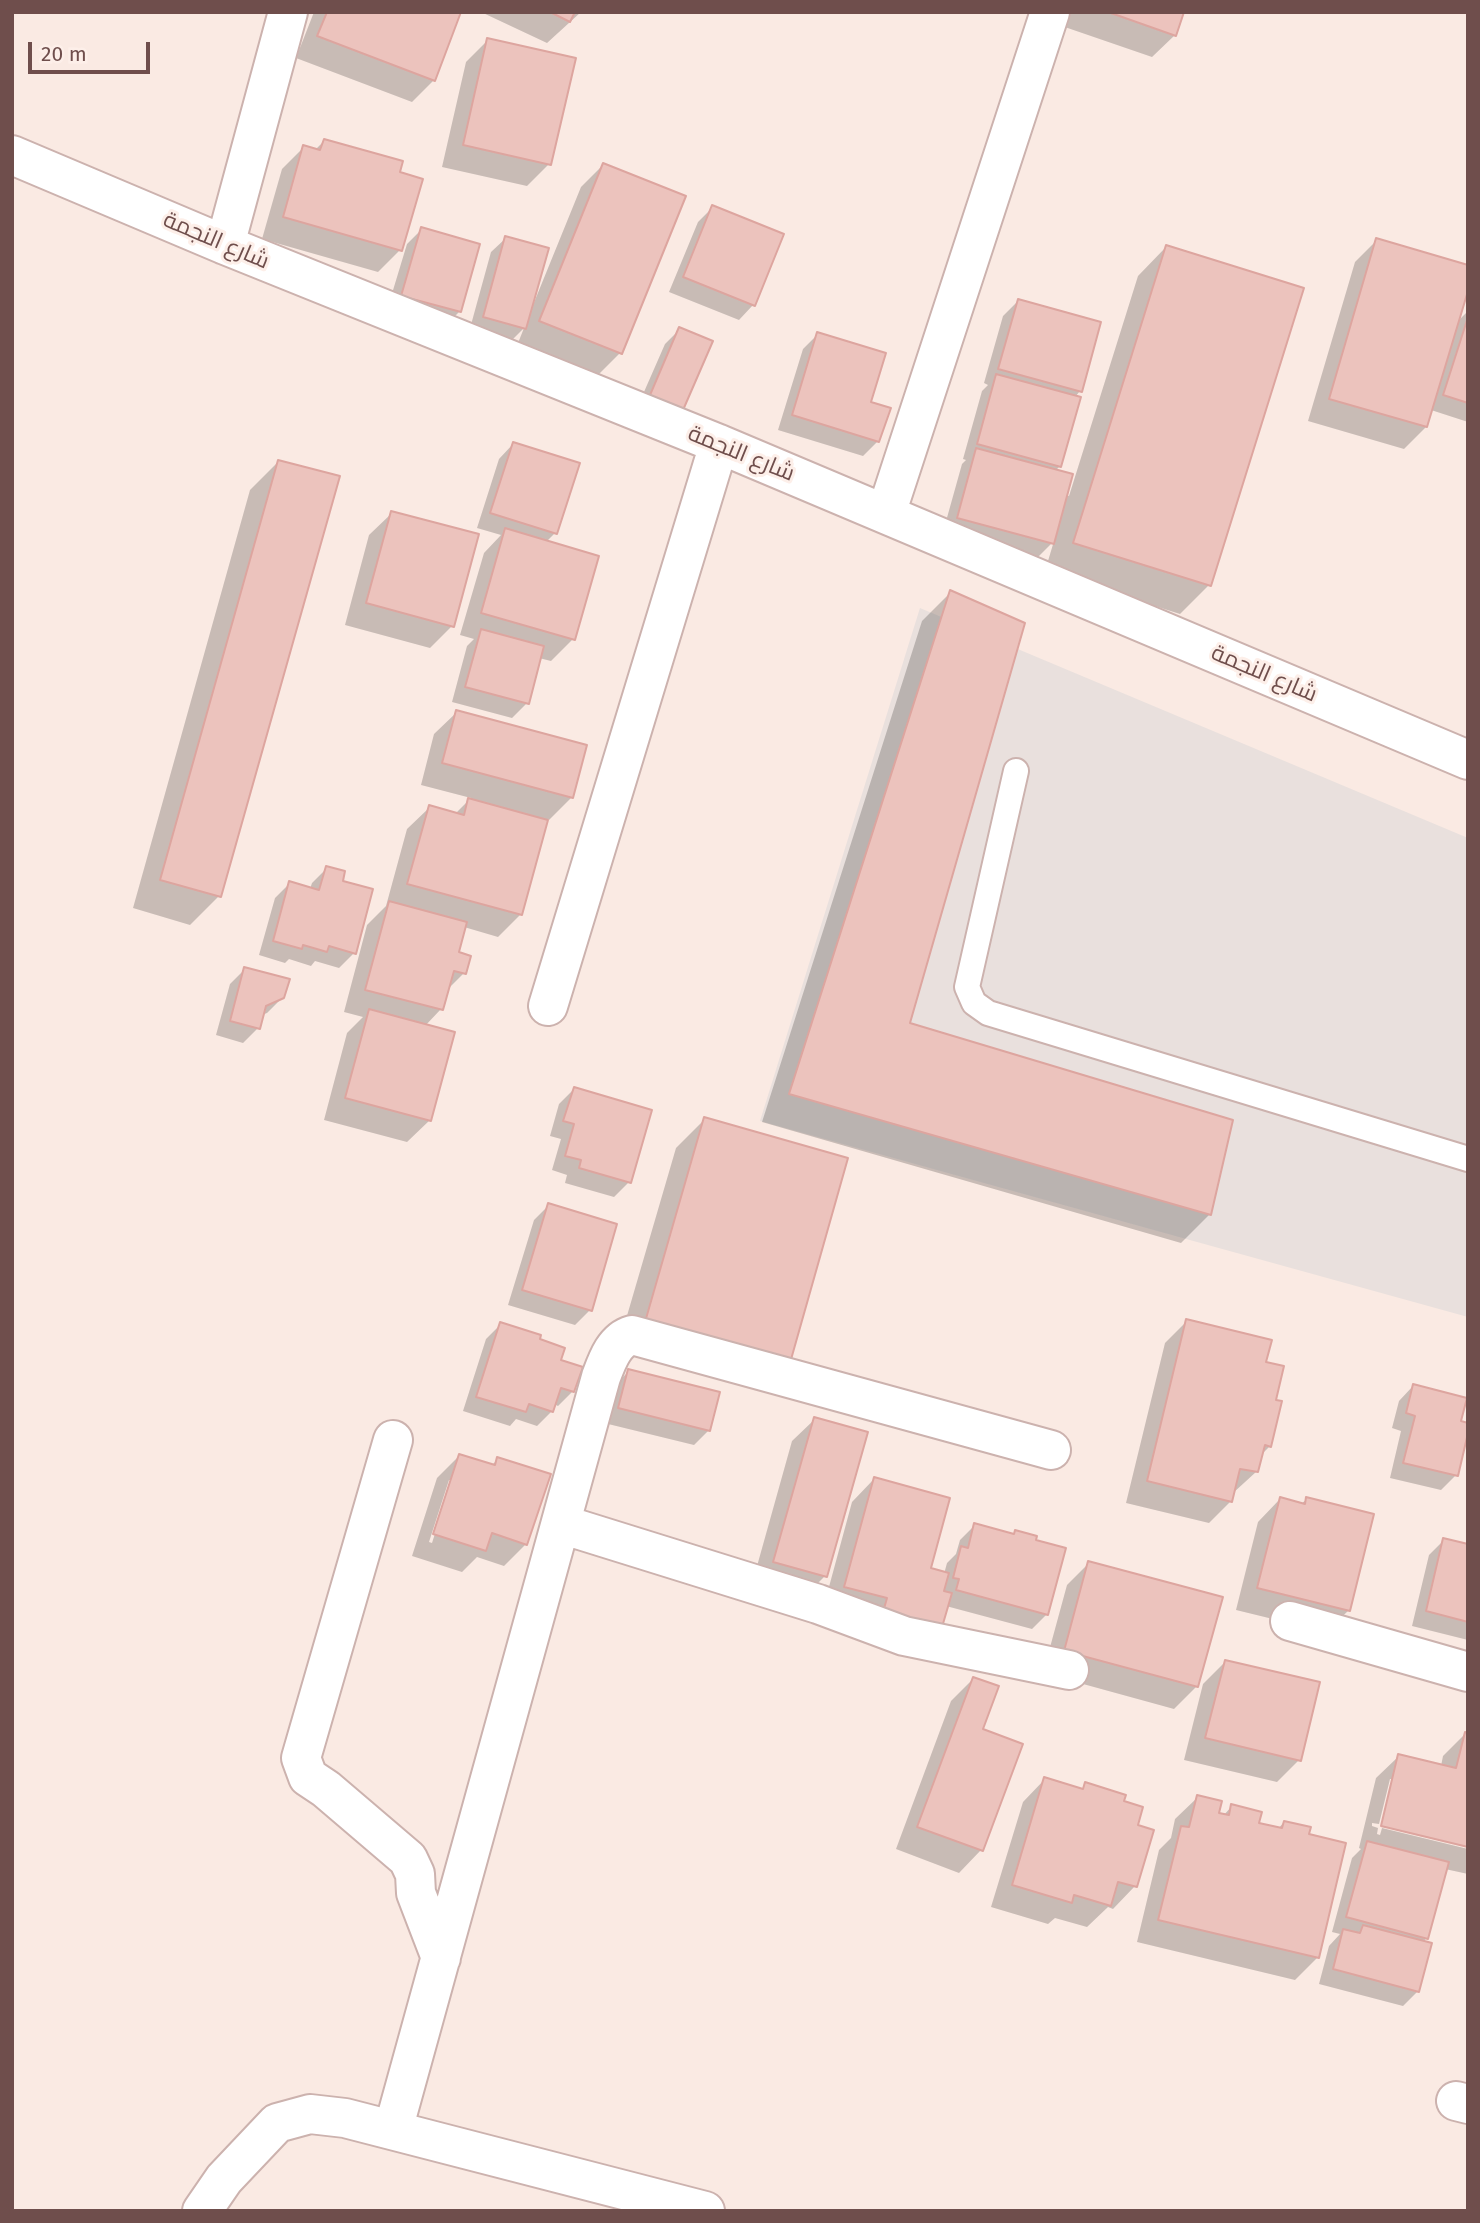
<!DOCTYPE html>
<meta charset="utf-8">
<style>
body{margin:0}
#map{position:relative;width:1480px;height:2223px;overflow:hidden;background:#faeae3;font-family:"Fira Sans",sans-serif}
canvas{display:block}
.frame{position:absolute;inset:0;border:14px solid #6f4e4c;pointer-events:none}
.scale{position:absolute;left:28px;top:42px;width:122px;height:32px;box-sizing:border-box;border:4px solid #6f4e4c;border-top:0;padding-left:9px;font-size:21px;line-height:24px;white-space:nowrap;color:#6f4e4c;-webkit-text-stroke:5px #fdefe9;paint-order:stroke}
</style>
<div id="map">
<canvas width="1480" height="2223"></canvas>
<div class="frame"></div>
<div class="scale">20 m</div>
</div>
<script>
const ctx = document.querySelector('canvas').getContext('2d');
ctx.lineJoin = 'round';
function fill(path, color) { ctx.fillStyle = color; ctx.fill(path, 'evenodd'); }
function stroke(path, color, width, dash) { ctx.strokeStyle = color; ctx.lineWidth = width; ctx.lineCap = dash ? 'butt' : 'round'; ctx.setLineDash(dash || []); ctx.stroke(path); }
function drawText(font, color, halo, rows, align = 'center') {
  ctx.font = font + ' "Fira Sans",Cairo,sans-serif'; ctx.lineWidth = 6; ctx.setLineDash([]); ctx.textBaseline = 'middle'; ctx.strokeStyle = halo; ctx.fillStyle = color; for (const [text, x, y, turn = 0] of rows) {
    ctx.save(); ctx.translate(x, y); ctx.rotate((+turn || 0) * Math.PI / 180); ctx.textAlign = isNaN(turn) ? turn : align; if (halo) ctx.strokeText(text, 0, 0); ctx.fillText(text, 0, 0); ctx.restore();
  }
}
const industrial = new Path2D(`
 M920,608L1468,838V1317L760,1121Z`);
const shadow = new Path2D(`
 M314,12H460L434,80L412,102L296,58Z
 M481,12H581L547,43Z
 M1061,12H1182L1175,35L1152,57L1056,24Z
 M488,40L549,164L527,186L442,167L466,62Z
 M324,141L398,173L400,250L378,272L262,239L282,169L304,147L315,150Z
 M603,165L620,353L598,375L518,343L524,328L509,343L469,332L491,252L506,238L531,304L533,305L581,187Z
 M713,207L753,305L739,320L669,292L698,222Z
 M422,229L460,311L445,326L387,310L407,244Z
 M1377,240L1457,322L1468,311V422L1431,410L1426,427L1404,449L1308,421L1355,262Z
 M1166,247L1209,585L1180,614L1045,571L1054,541L1037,558L943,532L962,464L966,460L963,459L982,391L988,385L984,383L1003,316L1018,301L1080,391L1075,397L1060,466L1055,471L1066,495L1069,496L1138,276Z
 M680,329L711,342L633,417L665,344Z
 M818,334L869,403L878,441L863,456L778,430L803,349Z
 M513,444L555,533L546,542L573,639L551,661L539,658L527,703L512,718L452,702L467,646L474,639L460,635L484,553L501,535L477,528L499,459Z
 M279,461L219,896L190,925L133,908L250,490Z
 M392,513L452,626L430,648L345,625L369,535Z
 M951,592L908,1025L1210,1214L1181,1243L762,1122L922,621Z
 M457,712L571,798L549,820L547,819L520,915L498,937L464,927L457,953L464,973L446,991L441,1009L425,1026L430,1120L407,1142L324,1120L347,1033L363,1017L344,1012L367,925L386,906L407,829L430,807L455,814L471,798L421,785L434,734Z
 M327,868L340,882L354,953L339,968L315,961L311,966L289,959L285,963L259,955L275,898L290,883L310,889L312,883Z
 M245,969L282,998L267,1013L262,1015L258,1028L243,1043L216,1035L230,984Z
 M574,1089L650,1111L629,1182L614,1197L565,1183L567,1175L552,1170L561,1139L550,1136L559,1104Z
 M705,1119L788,1362L759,1391L617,1350L676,1148Z
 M549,1205L590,1310L575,1325L508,1305L534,1220Z
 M1187,1321L1274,1401L1270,1446L1261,1455L1256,1472L1233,1493L1231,1501L1209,1523L1126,1503L1165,1343Z
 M501,1324L537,1341L559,1361L573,1391L558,1406L554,1404L552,1411L537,1426L516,1419L510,1426L463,1411L486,1339Z
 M629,1371L709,1430L694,1445L604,1423L614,1386Z
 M1413,1386L1459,1422L1456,1475L1441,1490L1390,1478L1401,1431L1392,1428L1399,1401Z
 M815,1419L825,1576L803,1598L752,1584L792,1441Z
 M459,1456L491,1466L498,1459L526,1544L504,1566L477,1557L462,1572L412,1556L437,1478ZM449,1480H452L432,1543L429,1542Z
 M874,1479L929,1569L944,1574L947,1563L956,1554L960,1540L975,1525L1012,1535L1016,1532L1047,1614L1032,1629L946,1606L917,1655L860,1640L866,1620L823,1609L852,1502Z
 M1280,1499L1301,1504L1307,1499L1349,1610L1326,1632L1236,1610L1258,1522Z
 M1444,1540L1468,1545V1640L1412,1626L1429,1555Z
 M1089,1563L1197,1686L1174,1709L1043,1673L1067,1585Z
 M1225,1662L1299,1760L1277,1782L1184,1760L1203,1684Z
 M973,1679L981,1850L959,1873L896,1849L951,1701Z
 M1465,1734L1468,1845L1394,1779H1390L1379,1824L1372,1823V1826L1378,1828L1377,1834L1380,1835L1382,1828L1468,1849V1874L1445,1869L1427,1938L1422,1942L1418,1991L1403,2006L1319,1984L1329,1946L1340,1934L1332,1932L1352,1858L1361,1849L1359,1848L1376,1778L1399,1756L1441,1766L1443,1756Z
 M1045,1779L1081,1790L1086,1784L1122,1802L1136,1827L1135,1886L1113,1909L1108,1907L1087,1927L1055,1918L1048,1924L991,1907L1023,1802Z
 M1198,1797L1217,1814L1223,1816L1232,1806L1257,1824L1278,1829L1284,1822L1318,1957L1295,1980L1137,1942L1159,1850L1171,1838L1175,1819Z`);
const building = new Path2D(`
 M327,12H461L435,81L317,36Z
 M550,12H575L570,22Z
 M1108,12H1184L1176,36Z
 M487,38L576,58L551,165L463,145Z
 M324,139L403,161L400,172L423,179L402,251L283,217L303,145L320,150Z
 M603,163L686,196L622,354L539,321Z
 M712,205L784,234L755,306L683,277Z
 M421,227L480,244L461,312L401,296Z
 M505,236L549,248L526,329L483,317Z
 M1376,238L1468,265V291L1427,427L1329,399Z
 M1166,245L1304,288L1211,586L1073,543Z
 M1018,299L1101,322L1082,392L998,369Z
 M1468,317V403L1443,395Z
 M679,327L713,341L680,417L647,402Z
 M817,332L886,353L871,402L891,408L879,442L792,415Z
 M996,374L1081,397L1061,467L977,444Z
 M513,442L580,463L557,534L490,513Z
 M976,448L1073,474L1054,544L957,518Z
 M278,460L340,476L221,897L160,880Z
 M391,511L479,534L454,627L366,603Z
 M505,528L599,556L575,640L481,613Z
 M950,590L1025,623L910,1023L1233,1120L1211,1215L789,1094Z
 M481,629L544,646L529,704L465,687Z
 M456,710L587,745L573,798L442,763Z
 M468,798L548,820L522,915L407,884L429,805L464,815Z
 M326,866L345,871L343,881L373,889L356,954L329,946L327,952L303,945L302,949L273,941L289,881L319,890Z
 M389,901L467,922L459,952L471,956L466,974L454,971L443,1010L365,990Z
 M244,967L290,979L284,998L266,1006L260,1029L230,1021Z
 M369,1009L455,1032L431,1121L345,1098Z
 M574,1087L652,1110L631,1183L579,1168L581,1160L565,1156L574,1124L563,1121Z
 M704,1117L848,1158L790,1363L645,1322Z
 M548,1203L617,1224L592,1311L522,1290Z
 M1186,1319L1272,1340L1266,1362L1284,1366L1276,1400L1282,1401L1271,1447L1265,1445L1258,1472L1240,1469L1232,1502L1147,1481Z
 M500,1322L541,1335L540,1339L565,1348L561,1360L583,1367L574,1392L561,1388L553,1412L529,1404L526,1412L476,1397Z
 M628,1369L720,1392L710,1431L618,1408Z
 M1413,1384L1467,1398L1461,1421L1468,1423V1433L1458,1476L1403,1463L1415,1416L1406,1413Z
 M814,1417L868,1432L827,1577L773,1562Z
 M459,1454L495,1465L497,1457L551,1474L527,1545L492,1533L486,1551L433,1534Z
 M874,1477L950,1498L931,1568L949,1573L944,1591L952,1593L940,1634L881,1619L887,1598L844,1587Z
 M1280,1497L1305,1504L1306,1497L1374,1514L1350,1611L1257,1588Z
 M974,1523L1014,1534L1015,1530L1037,1536L1036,1540L1066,1548L1048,1615L956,1590L959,1579L953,1578L961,1546L968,1548Z
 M1443,1538L1468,1544V1622L1426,1611Z
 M1088,1561L1223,1597L1198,1687L1064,1651Z
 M1225,1660L1320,1682L1301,1761L1205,1738Z
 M973,1677L999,1686L983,1729L1023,1744L983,1851L917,1827Z
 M1465,1732L1468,1733V1847L1381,1826L1398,1754L1456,1768Z
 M1044,1777L1083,1789L1085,1782L1126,1795L1124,1801L1143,1807L1138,1825L1154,1830L1137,1887L1118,1882L1111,1906L1074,1895L1072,1903L1012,1885Z
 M1197,1795L1222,1801L1219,1813L1229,1815L1231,1804L1262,1812L1259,1823L1282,1828L1284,1821L1311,1827L1309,1834L1346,1843L1319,1958L1158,1920L1181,1826L1189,1827Z
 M1367,1841L1449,1862L1428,1939L1346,1917Z
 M1363,1925L1432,1943L1419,1992L1333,1969L1343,1929L1360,1933Z`);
const lane = new Path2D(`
 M1016,771L967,987L974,1003L988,1013L1468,1159`);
const street = new Path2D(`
 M12,155L225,245L719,444L1468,760
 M225,245L288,12
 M886,514L1050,12
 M548,1006L719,444
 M393,1440L301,1758L308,1777L326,1789L408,1859L415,1874L416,1893L441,1958
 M561,1524L818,1604L904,1636L1069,1670
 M1290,1621L1468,1672
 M1456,2101L1468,2104
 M393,2130L601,1377C607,1361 614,1340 632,1335L1051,1450
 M202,2211L224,2179L277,2123L310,2114L345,2118L705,2211`);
const streetNames = [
 ["شارع النجمة",216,241,23],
 ["شارع النجمة",741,454,22],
 ["شارع النجمة",1264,674,23]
];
fill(industrial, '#e9e0dd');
fill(shadow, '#0003');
fill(building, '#ecc3bd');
stroke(building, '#dda59f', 2);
stroke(lane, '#ccb2ae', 28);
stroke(street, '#ccb2ae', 42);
stroke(lane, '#fff', 24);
stroke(street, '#fff', 38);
drawText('23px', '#6f4e4c', '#fdefe9', streetNames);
</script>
